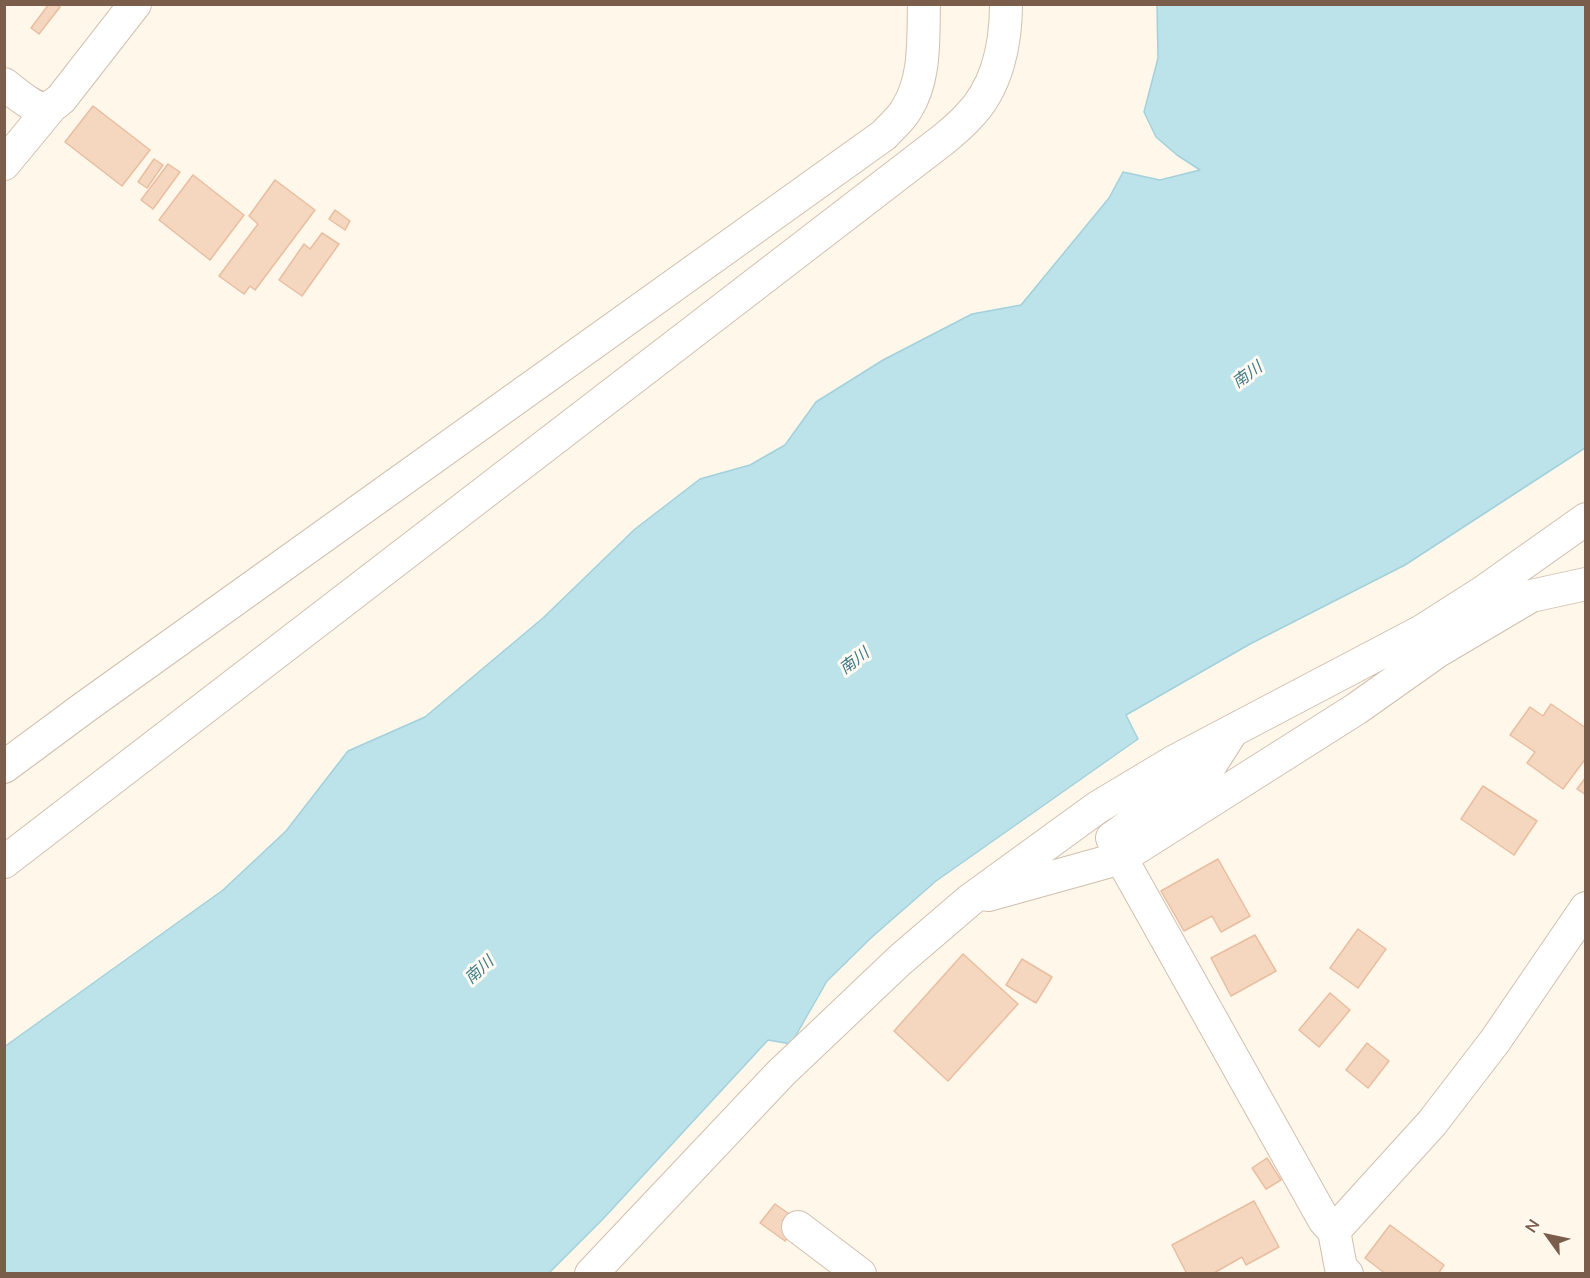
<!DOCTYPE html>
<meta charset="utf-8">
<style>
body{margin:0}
#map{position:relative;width:1590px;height:1278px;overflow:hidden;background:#fef7ea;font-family:"Nunito Sans",sans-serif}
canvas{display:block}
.frame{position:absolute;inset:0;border:6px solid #7b5d4b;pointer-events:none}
.north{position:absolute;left:1518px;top:1206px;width:60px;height:60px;-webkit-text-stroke:4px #fffaf2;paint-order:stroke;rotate:303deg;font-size:16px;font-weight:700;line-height:24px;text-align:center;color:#7b5d4b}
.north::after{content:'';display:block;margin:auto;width:21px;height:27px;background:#7b5d4b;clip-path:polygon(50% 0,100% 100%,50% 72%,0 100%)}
</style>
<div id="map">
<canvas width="1590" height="1278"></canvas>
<div class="frame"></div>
<div class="north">N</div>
</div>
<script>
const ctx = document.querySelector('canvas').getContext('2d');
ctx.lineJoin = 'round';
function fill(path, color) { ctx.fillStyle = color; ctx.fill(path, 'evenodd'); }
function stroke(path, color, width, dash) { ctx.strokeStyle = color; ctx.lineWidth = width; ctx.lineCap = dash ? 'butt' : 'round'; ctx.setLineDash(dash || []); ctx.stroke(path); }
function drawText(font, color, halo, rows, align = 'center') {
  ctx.font = font + ' "Nunito Sans","Noto Sans JP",sans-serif'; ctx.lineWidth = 6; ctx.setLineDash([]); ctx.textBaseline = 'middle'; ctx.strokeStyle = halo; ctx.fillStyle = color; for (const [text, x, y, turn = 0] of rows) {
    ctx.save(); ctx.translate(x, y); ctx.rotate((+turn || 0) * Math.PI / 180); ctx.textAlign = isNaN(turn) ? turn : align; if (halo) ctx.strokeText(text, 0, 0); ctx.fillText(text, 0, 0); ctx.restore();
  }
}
const water = new Path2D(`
 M1157,5H1585V448L1405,565L1250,644L1126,715L1138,739L936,881L872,937L827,981L791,1044L768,1040L602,1220L549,1273H5L4,1047L223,890L286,831L348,751L425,717L543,618L635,529L700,479L750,465L785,445L816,402L883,360L972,314L1021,305L1109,198L1123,172L1160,180L1200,170L1177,155L1156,137L1144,112L1158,58Z`);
const building = new Path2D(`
 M49,4H56L60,7L39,34L31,28Z
 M93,106L150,150L122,186L65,142Z
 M154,159L163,165L147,188L138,182Z
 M168,164L180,172L153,209L141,200Z
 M193,175L244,215L210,260L159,220Z
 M275,180L315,210L255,290L250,286L244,294L219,276L258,224L249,216Z
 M335,210L350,221L345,230L329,219Z
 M322,233L339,244L302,296L279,280L304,244L310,249Z
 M1551,704L1586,728V758L1563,789L1527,763L1535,752L1510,735L1530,707L1543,716Z
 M1586,777V795L1577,789Z
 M1483,786L1537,821L1514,855L1461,819Z
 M1218,859L1250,916L1221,932L1212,916L1184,931L1161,891Z
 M1358,929L1386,949L1358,988L1330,968Z
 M1255,935L1276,971L1231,996L1211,958Z
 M963,954L1018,1004L948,1081L894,1031Z
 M1022,959L1052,977L1036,1003L1006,985Z
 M1330,993L1350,1010L1319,1047L1299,1030Z
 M1367,1043L1389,1061L1368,1088L1346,1070Z
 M1267,1158L1281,1180L1266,1189L1252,1168Z
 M1254,1201L1279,1247L1246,1265L1242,1257L1212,1274H1187L1172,1245Z
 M775,1204L799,1221L785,1241L760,1223Z
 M1390,1225L1444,1265L1438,1274H1386L1365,1258Z`);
const minor = new Path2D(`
 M4,84C15,92 35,111 48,108C53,106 57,102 61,99L135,4
 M4,164L51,107
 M1231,733L1208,769L1112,838L1121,858L1324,1220L1334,1231L1341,1268L1347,1274
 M4,767L85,707L884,135C891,127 901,119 906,110C926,79 923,40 924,4
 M4,862L944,139C952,132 961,125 968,117C997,88 1006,44 1006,4
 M988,895L1121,858L1356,709L1438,651L1531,596L1586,584
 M798,1227L860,1274
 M1334,1231L1432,1123L1495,1041L1586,908
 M591,1274L781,1073L900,960L970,900L1098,807L1173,762L1422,631L1483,592L1586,519`);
const waterNames = [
 ["南川",1248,376,-36],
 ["南川",855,662,-37],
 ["南川",480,971,-42]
];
fill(water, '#bce2ea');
stroke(water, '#a2d1dc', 1.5);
fill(building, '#f5d7c0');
stroke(building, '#e9bd9f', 1.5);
stroke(minor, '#d2bfae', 34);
stroke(minor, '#fff', 32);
drawText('italic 16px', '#3f7a88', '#fffaf2', waterNames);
</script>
